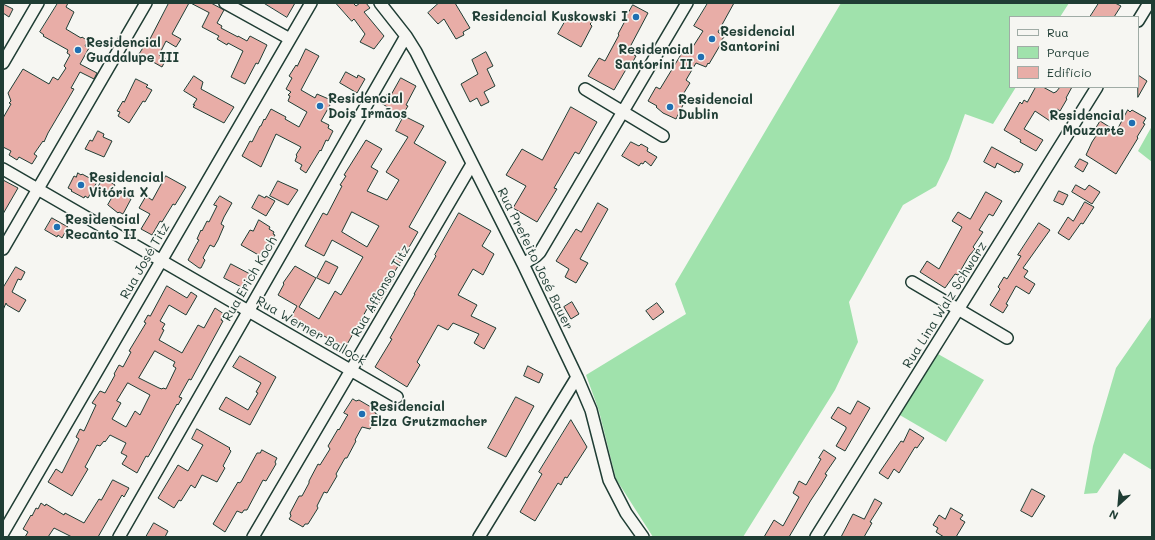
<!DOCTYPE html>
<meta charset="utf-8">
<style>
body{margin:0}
#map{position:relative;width:1155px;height:540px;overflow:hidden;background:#f6f6f2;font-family:Mali,sans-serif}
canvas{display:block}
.frame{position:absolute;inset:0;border:4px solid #1f3d34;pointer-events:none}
.legend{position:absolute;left:1009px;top:16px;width:130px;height:72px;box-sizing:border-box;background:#f6f6f2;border:1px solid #a0aca6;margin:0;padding:5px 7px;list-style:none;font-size:12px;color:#1f3d34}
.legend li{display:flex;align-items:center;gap:8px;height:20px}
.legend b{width:20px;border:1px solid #a0aca6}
.north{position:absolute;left:1099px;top:484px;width:40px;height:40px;-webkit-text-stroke:3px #f6f6f2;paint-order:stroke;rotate:206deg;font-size:11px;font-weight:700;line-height:16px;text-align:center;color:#1f3d34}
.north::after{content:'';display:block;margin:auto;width:14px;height:18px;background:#1f3d34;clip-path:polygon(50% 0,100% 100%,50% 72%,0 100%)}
</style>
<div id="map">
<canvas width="1155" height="540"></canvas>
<div class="frame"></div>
<ul class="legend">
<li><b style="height:5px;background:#f6f6f2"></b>Rua</li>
<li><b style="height:11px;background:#a0e2ac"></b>Parque</li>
<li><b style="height:11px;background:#e8ada7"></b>Edifício</li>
</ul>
<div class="north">N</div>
</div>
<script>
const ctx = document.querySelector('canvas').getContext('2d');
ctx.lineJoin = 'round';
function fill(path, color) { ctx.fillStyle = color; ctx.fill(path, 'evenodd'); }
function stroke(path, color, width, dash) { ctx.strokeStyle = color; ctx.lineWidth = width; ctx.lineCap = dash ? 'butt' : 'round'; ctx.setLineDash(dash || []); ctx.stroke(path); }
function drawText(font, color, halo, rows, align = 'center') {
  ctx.font = font + ' Mali,sans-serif'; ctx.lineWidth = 3.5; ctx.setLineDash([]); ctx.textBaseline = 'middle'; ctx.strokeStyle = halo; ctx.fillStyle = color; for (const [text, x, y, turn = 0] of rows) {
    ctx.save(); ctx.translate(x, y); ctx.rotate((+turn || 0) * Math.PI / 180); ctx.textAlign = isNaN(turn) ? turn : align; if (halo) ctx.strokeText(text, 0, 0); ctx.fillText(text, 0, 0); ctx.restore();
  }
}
const green = new Path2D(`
 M841,3H1069L1060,17H1010V87H1016L993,124L965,114L949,159L936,186L903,205L849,302L858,342L835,390L743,537H653L616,479L599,411L586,375L686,314L675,284Z
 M1152,126V162L1138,151Z
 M1152,316V470L1124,453L1097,493L1084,494L1093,446L1116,368Z
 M938,354L984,380L946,442L898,414Z`);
const building = new Path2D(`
 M58,3H68L66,7L74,12L66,29L81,38L82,37L88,41L85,46L89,48L80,64L97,73L94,79L80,72L71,88L74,89L48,133L44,142L43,141L34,154L37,156L32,164L19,157L17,160L9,155L11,151L3,147V118L11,104L9,103L11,101L8,93L23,69L49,84L53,77L58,80L66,68L64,66L70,55L67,53L68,50L43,36L44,35L40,32Z
 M169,3H189L172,34L181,39L176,47L166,41L159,55L166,59L162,67L139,54L146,43L147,44Z
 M191,3H211L224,10L217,23L222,26L221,28L238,37V36L247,41L250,36L267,45L258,64L256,63L245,84L231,77L243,51L228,43L227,45L217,39L219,36L202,27L209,13Z
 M264,3H295L287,17Z
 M336,3H353L356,6L360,3H366L370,8L364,12L384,36L374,49L360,42L365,34L354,19L352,21Z
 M439,3H455L470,28L463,32L464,35L456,39L444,19L438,24L428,13Z
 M708,3H734L718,32L724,37L721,41L722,42L709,64L708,63L706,67L696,63L686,80L690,83L679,101L683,105L676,119L663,113L656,107L657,106L648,101L656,87L660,89L685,48L690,51L694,45L703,31L694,26Z
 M1099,3H1115L1121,6L1114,17H1090Z
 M3,4L13,9L9,17L3,13Z
 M633,5L648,13L630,47L631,48L630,49L636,52L634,55L636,56L630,67L628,66L614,90L588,76L599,58L605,61L619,35L618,34L625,21H624Z
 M570,13L577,17L578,14L592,22L590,24L592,26L581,47L558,34Z
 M306,49L319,56L301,90L315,98L317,94L331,100L329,104L330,105L321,121L329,125L328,128L333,131L328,141L326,140L321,151L320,150L306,173L300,169L302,165L295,161L297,156L296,155L301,147L276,134L261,167L242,156L250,141L252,142L260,126H261L264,119L265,120L271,109L286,117L285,119L299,127L307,112L288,101L290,96L288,95L291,92L286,89L292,78L289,76L296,65L297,66Z
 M486,52L493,66L487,69L495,86L484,92L489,102L481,106L477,98L470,102L461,84L478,74L472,60Z
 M346,72L357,78L358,75L365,79L357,93L340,83Z
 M1138,75L1147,81L1138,97Z
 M194,76L203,82L201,89L234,107L224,123L193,107L195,105H193L197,99L184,91Z
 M401,78L416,86L406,105L408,106L400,119L387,111L389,108L381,103L387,94L390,96Z
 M136,79L148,85L146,87L152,90L145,102L143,101L129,123L118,116L120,112L117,111L123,101L124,102Z
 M1036,87H1043L1054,93L1055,92H1056L1060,87H1072L1066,98L1067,99L1060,111L1057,109L1050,121L1035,111L1024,129L1043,140L1036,151L1020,142L1021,140L1004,130L1020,102L1022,104L1024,100L1027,102Z
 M571,107L597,122L579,154L575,152L554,188L557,189L537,222L513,208L526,186L506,175L522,149L542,160Z
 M1128,110L1130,112L1132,110L1146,118L1143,123L1145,124L1137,137L1138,138L1116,174L1086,155L1092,142L1096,136L1092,134L1100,121L1116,131Z
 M404,116L424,126L414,143L446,162L409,227L418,232L394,273L396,274L373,313L367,309L345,348L291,317L297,306L278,295L284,284L283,283L295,266L316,278L299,307L319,319L335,291L341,295L363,257L332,240L324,256L305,246L323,213L327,215L342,186L340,185L346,176L344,175L366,140L382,149L371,167L378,171L367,191L387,200L399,180L386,172L408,137L396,131ZM352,212L379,226L367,247L342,232Z
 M98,131L104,134L103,137L112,141L104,157L85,149L90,140L92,141Z
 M631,142L639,146L641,144L648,148L647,151L657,157L651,166L645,161L643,164L641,163L639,166L622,156Z
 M992,147L1023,164L1019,172L1016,171L1015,173L997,163L995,168L984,162Z
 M1080,159L1088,163L1083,172L1075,167Z
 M78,173L81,175L82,174L97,182L88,198L85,196L84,198L71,191L72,190L68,188L74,176L76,177Z
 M166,176L186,187L175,205L173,204L162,222L160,221L152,235L141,229L150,214L139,208L146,196L152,200Z
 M104,178L115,185L110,194L98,187Z
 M3,180L18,188L3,214Z
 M278,181L298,190L288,205L270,196Z
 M1076,185L1085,190L1089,185L1100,192L1092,204L1072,192Z
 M116,191L131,199L123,214L119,212L118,213L108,205Z
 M1059,191L1068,195L1063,205L1054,201Z
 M986,192L1002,201L993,216L989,214L979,230L983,232L973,247L975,249L969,256L958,275L955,274L945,288L920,272L927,261L939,269L962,227L952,221L958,212L970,219Z
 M259,195L265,198L266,196L275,201L266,216L252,208Z
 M220,196L232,203L224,217L221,224L224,226L218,240L214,247L210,245L203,258L205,260L201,268H199L188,260L196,245L199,240L197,239L201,230L202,231L207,221L209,222L217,206L214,205Z
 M1085,202L1094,207L1083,224L1081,223L1069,240L1058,233L1068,217L1073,221Z
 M598,203L608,209L580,259L588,263L576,283L565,277L569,269L556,261L576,229L581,232Z
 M459,213L491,231L482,246L494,254L483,275L473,269L458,295L477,305L471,316L496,328L484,349L474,343L479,334L453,323L448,330L438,325L417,362L420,365L407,387L375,367L392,339L390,338L415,294H414L436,256L435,255Z
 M52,218L68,227L62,238L58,235L57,237L45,230Z
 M259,220L270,227L269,229L274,232L273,234L275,235L262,257L241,245L250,230L253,231Z
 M1039,223L1050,230L1023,268L1028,271L1024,277L1035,284L1029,294L1016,286L1006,304L1008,305L1003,313L990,305L1000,289L998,287L1004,277L1007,279L1021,256L1018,255Z
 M326,261L338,267L329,284L317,278Z
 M231,264L250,274L243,288L224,278Z
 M16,267L25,272L21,280L18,279L12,292L26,300L19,312L7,305L6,303L3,310V288Z
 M167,286L187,298L191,292L197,296L186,315L169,305L160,321L165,324L162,329L164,330L159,340L182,353L198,325L204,328L215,308L224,314L221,320L223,321L191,380L189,379L179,397L182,398L178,405L177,404L151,452L148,457L146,456L137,473L122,464L127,456L121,453L126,443L110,435L105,442L104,441L100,446L97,445L85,467L88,469L72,496L48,482L56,469L62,473L79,439L76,437L80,429L84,431L96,405L92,403L100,391L105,393L115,375L114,374L119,365L123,367L131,352L129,351L146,323L144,322L148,315L150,316ZM155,351L175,362L173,366L176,368L166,389L163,388L162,389L159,388L139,378ZM128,383L150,395L140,415L135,411L126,427L112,419L121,403L117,401Z
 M572,302L579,314L571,319L564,307Z
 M657,303L664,312L653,320L646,311Z
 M240,356L276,377L250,425L219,409L226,397L248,410L258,393L256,392L261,383L233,367Z
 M528,366L543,374L539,383L524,376Z
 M516,397L534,406L506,457L488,448Z
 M353,399L356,401L359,400L376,410L375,413L378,415L370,429L362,427L355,440L356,441L347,458H345L336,474L337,476L327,493L324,492L317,506L318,508L308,524H305L303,527L289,519L291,516L290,513L299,496H302L309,483V481L318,464L320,465L330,449L328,446L338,429L339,430L347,416L348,415L344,413Z
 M858,401L870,408L845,451L836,446L846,429V427L831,418L838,407L850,414Z
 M571,420L587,447L567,478L565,477L561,485L558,483L535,521L520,512L542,474L539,472Z
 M197,429L230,448L229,449L231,451L223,466L225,468L217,482L202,475L195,488L191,485L181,501L179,500L174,508L158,498L178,465L188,471L203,445L192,439Z
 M910,429L924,438L917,448L915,447L899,473L894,469L888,479L879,473L901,441L903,442Z
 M262,450L277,458L275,462L276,464L266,481L263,480L247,510H244L242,513L237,511L225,532L213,524L238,482L239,483L241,482L257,453H260Z
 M824,450L836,458L825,474L827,475L821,485L811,500L789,537H764L774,520L783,526L799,497L793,493L799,481L806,485L821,459L819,458Z
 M113,480L129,488L124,497L122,495L98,537H72L54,528L48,537H25L28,532L23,529L31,515L32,516L36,508L38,509L41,503L45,506L46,504L64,515L65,513L84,523L99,499L101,500Z
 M1032,489L1045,496L1032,517L1021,511Z
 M875,499L882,503L870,522L872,523L864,537H841L853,514L864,519Z
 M951,508L963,515L960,519L965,522L956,537H944L936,532L938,528L933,525L939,515L945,519Z
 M154,523L168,531L165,537H146Z`);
const minor = new Path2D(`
 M225,3L290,39
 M380,3L406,36L416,52L523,264L577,377L591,410L609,480L626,513L643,537
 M1138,21L1149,3
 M3,63L38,3
 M585,89L663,136
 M3,169L397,397
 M3,249L146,3
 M523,264L536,256L540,252L687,3
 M912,282L1007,338
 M3,533L311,3
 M119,537L406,36
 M253,537L472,164
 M479,537L577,377
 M816,537L1097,87`);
const markers = [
 [636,17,4,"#1f6fb2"],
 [712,39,4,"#1f6fb2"],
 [78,50,4,"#1f6fb2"],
 [701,57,4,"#1f6fb2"],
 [320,106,4,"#1f6fb2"],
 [670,107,4,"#1f6fb2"],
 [1132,123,4,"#1f6fb2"],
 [81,185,4,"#1f6fb2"],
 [57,227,4,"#1f6fb2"],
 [362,414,4,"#1f6fb2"]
];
const poiNames = [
 ["Residencial Kuskowski I",628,17,"right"],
 ["Residencial",720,32],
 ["Santorini",720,47],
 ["Residencial",86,43],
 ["Guadalupe III",86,58],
 ["Residencial",693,50,"right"],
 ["Santorini II",693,65,"right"],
 ["Residencial",328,99],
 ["Dois Irmãos",328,114],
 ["Residencial",678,100],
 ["Dublin",678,115],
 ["Residencial",1124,116,"right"],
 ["Mouzarte",1124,131,"right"],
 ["Residencial",89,178],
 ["Vitória X",89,193],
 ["Residencial",65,220],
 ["Recanto II",65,235],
 ["Residencial",370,407],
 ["Elza Grutzmacher",370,422]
];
const streetNames = [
 ["Rua Prefeito José Bauer",535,259,64],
 ["Rua José Titz",145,261,-60],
 ["Rua Erich Koch",250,279,-60],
 ["Rua Affonso Titz",381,291,-60],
 ["Rua Lina Walz Schwarz",945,305,-58],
 ["Rua Werner Ballock",311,331,30]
];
fill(green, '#a0e2ac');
fill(building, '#e8ada7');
stroke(building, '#1f3d34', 1);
stroke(minor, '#1f3d34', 14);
stroke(minor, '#f6f6f2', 11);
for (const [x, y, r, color] of markers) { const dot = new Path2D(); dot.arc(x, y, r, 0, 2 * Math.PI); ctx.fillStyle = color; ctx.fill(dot); stroke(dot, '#f6f6f2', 1.5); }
drawText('bold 13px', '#1f3d34', '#f6f6f2', poiNames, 'left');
drawText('13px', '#1f3d34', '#f6f6f2', streetNames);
</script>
